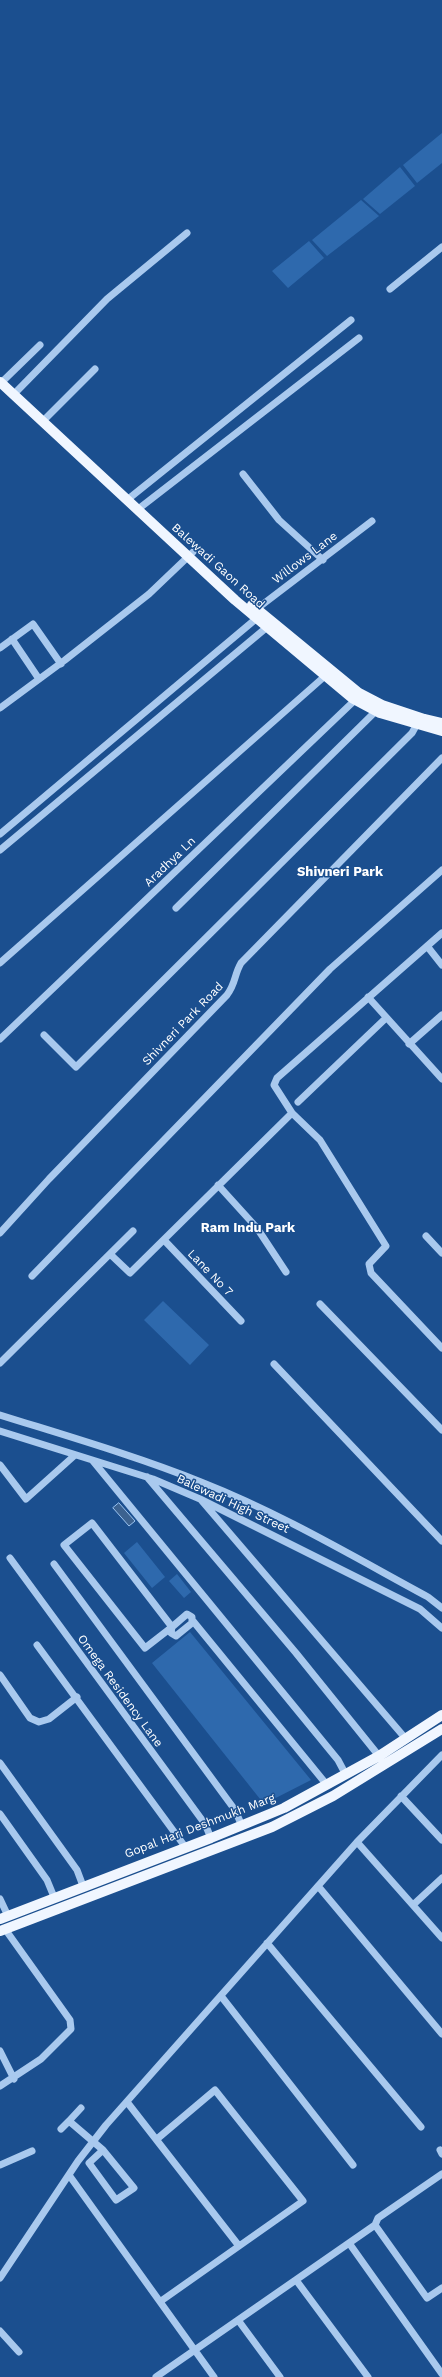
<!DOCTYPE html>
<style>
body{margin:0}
canvas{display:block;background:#1b4f8f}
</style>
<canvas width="442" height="2377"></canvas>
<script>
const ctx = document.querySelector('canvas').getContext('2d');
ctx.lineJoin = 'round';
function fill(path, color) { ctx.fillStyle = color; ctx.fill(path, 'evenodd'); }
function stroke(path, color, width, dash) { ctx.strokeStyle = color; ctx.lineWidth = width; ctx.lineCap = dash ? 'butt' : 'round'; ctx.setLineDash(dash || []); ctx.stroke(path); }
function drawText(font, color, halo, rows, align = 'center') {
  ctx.font = font + ' "Work Sans",sans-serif'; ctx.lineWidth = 3; ctx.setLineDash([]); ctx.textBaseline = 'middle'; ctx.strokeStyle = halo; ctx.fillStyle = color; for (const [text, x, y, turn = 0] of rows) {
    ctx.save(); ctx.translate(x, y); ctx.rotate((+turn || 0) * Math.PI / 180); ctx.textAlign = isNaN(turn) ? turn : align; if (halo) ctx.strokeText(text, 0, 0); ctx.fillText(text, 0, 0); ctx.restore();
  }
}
const green = new Path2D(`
 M442,133V163L417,183L403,165Z
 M400,167L415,186L380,214L363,199Z
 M361,200L379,216L327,256L312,240Z
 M309,241L324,258L288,288L272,271Z
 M163,1301L209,1345L190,1365L144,1320Z
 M137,1542L165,1577L152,1588L124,1553Z
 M177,1574L191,1592L184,1598L169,1581Z
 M190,1632L311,1780L264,1804L152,1663Z`);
const water = new Path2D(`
 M119,1503L135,1521L129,1526L113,1508Z`);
const minor = new Path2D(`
 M390,289L442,247
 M4,380L40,345
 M17,391L107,299L187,233
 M46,418L95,369
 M243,474L279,520L323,560
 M127,500L351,320
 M137,510L359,338
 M254,611L372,521
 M12,639L39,679
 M0,648L33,624L61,664
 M0,708L65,660L149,594L193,552
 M0,834L257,618
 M0,850L266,628
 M176,908L378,709
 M442,933L277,1078L274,1085L292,1113L320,1140L386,1246L369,1264L371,1273L442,1348
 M427,946L442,965
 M0,963L325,676
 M368,997L442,1079
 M44,1035L76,1067L412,733L417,724
 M0,1039L355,700
 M409,1044L442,1015
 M298,1102L386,1018
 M218,1185L257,1228L286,1272
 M0,1233L49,1179L227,995C236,983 234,975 241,963L442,758
 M426,1236L442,1253
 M164,1240L241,1321
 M110,1254L130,1273L292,1113
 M32,1276L330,969L442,870
 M320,1304L442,1430
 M0,1363L133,1231
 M274,1364L442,1541
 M0,1415C67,1436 136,1456 201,1482C280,1513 354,1557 428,1597L442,1608
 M0,1431L153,1479L200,1499L420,1609L442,1628
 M93,1461L338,1760L346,1775
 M0,1465L26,1499L75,1455
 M147,1477L296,1653L379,1756
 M202,1501L406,1739
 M92,1523L172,1627L145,1648L64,1545Z
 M10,1558L205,1824L211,1838
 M54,1564L235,1810L242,1826
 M187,1614L192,1617V1623L176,1636L171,1633L172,1627Z
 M193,1621L327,1785
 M37,1645L186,1848
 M0,1675L30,1718L39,1722L49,1719L77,1697
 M0,1763L77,1870L83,1886
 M401,1796L442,1840
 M0,1814L47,1880L54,1897
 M357,1842L442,1938
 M318,1886L442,2034
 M0,1899L8,1916
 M413,1905L442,1878
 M267,1943L421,2127
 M221,1996L353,2165
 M0,2051L14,2079
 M0,2086L41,2059L71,2029L70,2020L5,1929
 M127,2102L239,2246
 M81,2108L69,2121L103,2150L134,2188L116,2200L89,2163L103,2150
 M61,2129L69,2121
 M157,2139L215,2090L303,2201L161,2301
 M440,2150L442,2154
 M0,2165L32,2151
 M69,2175L214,2377
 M375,2225L427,2298L442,2288
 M349,2243L442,2374
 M0,2278L78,2161L106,2125L357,1842L442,1755
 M296,2280L368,2377
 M238,2320L280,2377
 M0,2331L19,2352
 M156,2377L375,2225L378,2218L442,2174`);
const major = new Path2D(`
 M0,382L235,600L352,698L380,713L442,731
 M252,605L359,693L382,705L424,719L442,723
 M0,1919L211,1838L284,1808L379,1756L442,1715
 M0,1931L272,1827L333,1796L442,1729`);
const streetNames = [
 ["Willows Lane",305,558,-37],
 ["Balewadi Gaon Road",218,566,42],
 ["Aradhya Ln",170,862,-44],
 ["Shivneri Park Road",183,1024,-46],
 ["Lane No 7",210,1273,46],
 ["Balewadi High Street",233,1504,25],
 ["Omega Residency Lane",120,1691,54],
 ["Gopal Hari Deshmukh Marg",200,1826,-21]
];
const neighbourhoodNames = [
 ["Shivneri Park",340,872],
 ["Ram Indu Park",248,1228]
];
fill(green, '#2e69ad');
fill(water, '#3c6290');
stroke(water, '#9cc4f0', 1);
stroke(minor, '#a9c9ee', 7);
stroke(major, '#f0f6ff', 10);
drawText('12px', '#fff', '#1b4f8f', streetNames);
drawText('bold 13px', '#fff', '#1b4f8f', neighbourhoodNames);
</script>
